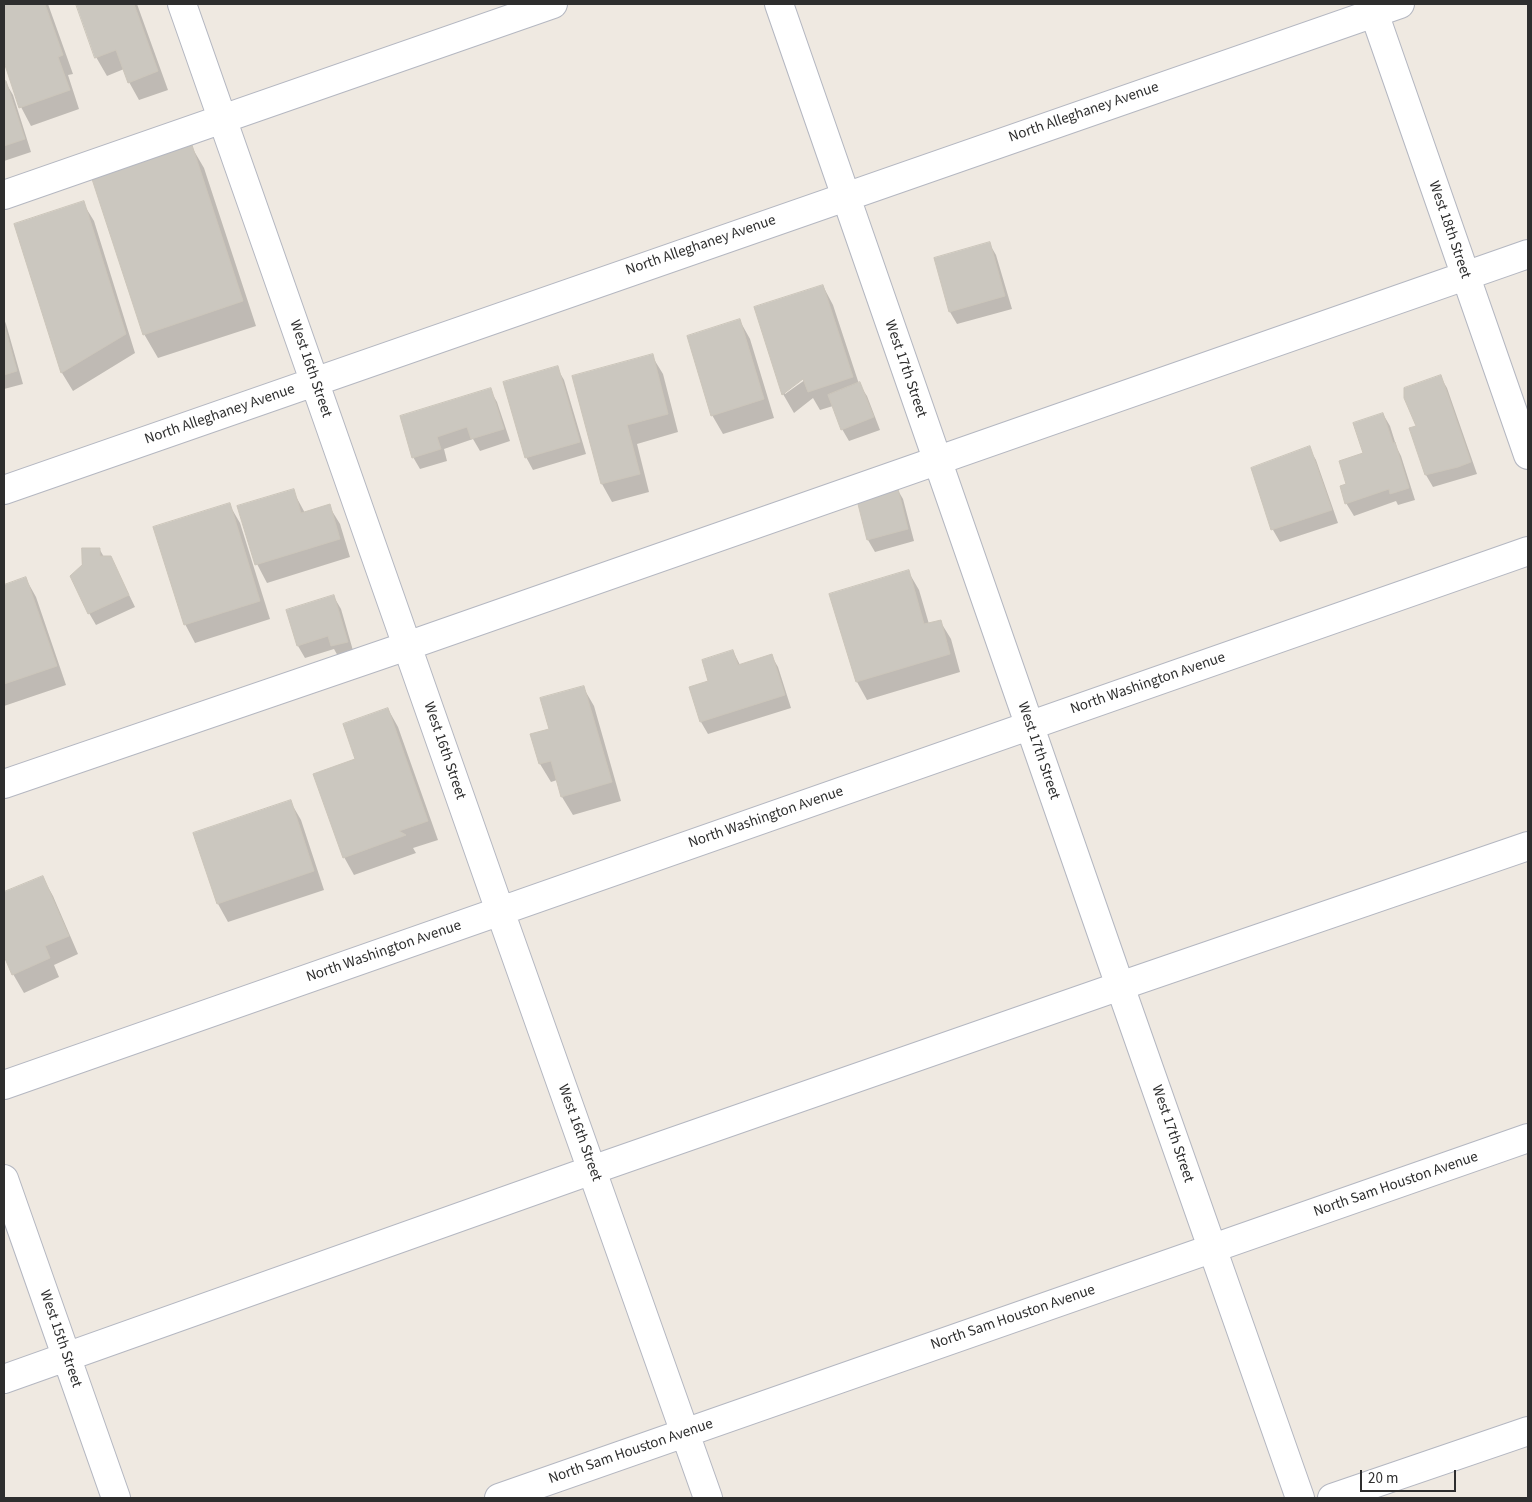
<!DOCTYPE html>
<style>
body{margin:0}
#map{position:relative;width:1532px;height:1502px;overflow:hidden;background:#efe9e1;font-family:"Source Sans 3",sans-serif}
canvas{display:block}
.frame{position:absolute;inset:0;border:5px solid #2e2e2e;pointer-events:none}
.scale{position:absolute;left:1360px;top:1470px;width:96px;height:22px;box-sizing:border-box;border:2px solid #2e2e2e;border-top:0;padding-left:6px;font-size:15px;line-height:18px;white-space:nowrap;color:#2e2e2e;-webkit-text-stroke:4px #fff;paint-order:stroke}
</style>
<div id="map">
<canvas width="1532" height="1502"></canvas>
<div class="frame"></div>
<div class="scale">20 m</div>
</div>
<script>
const ctx = document.querySelector('canvas').getContext('2d');
ctx.lineJoin = 'round';
function fill(path, color) { ctx.fillStyle = color; ctx.fill(path, 'evenodd'); }
function stroke(path, color, width, dash) { ctx.strokeStyle = color; ctx.lineWidth = width; ctx.lineCap = dash ? 'butt' : 'round'; ctx.setLineDash(dash || []); ctx.stroke(path); }
function drawText(font, color, halo, rows, align = 'center') {
  ctx.font = font + ' "Source Sans 3",sans-serif'; ctx.lineWidth = 4; ctx.setLineDash([]); ctx.textBaseline = 'middle'; ctx.strokeStyle = halo; ctx.fillStyle = color; for (const [text, x, y, turn = 0] of rows) {
    ctx.save(); ctx.translate(x, y); ctx.rotate((+turn || 0) * Math.PI / 180); ctx.textAlign = isNaN(turn) ? turn : align; if (halo) ctx.strokeText(text, 0, 0); ctx.fillText(text, 0, 0); ctx.restore();
  }
}
const shadow = new Path2D(`
 M4,4H48L73,74L68,75L79,109L31,126L21,107L4,58Z
 M77,4H137L168,90L139,100L129,82L124,69L107,76L96,57Z
 M4,83H6L13,95L31,152L4,161Z
 M190,144L204,168L256,326L158,358L144,334Z
 M83,203L94,221L135,353L73,391L62,373L16,225Z
 M989,243L996,255L1012,309L957,324L950,312L935,259Z
 M823,286L833,305L859,384L867,396L880,430L849,441L842,429L833,406L820,410L813,398L794,413L783,394L756,308ZM808,375L809,377L785,394V391Z
 M4,319L6,324L23,384L4,389Z
 M740,321L750,339L774,418L723,434L712,415Z
 M652,356L663,374L678,432L637,444L649,492L612,502L602,484L574,376Z
 M557,368L564,380L586,454L533,470L526,457Z
 M1440,376L1447,388L1477,474L1433,487L1426,475L1418,427Z
 M490,390L497,402L510,441L480,451L473,439L444,449L447,461L420,469L413,457Z
 M1383,414L1390,426L1397,448L1401,456L1415,500L1398,505L1396,501L1354,516L1346,503L1348,485L1365,454Z
 M1309,448L1316,460L1338,523L1280,542L1273,530L1253,468Z
 M896,487L903,499L914,541L875,552L868,540Z
 M293,491L305,513L329,506L340,524L350,557L267,583L257,564Z
 M229,504L240,523L270,619L195,643L185,624Z
 M100,550L104,557L117,570L135,607L96,625L89,613Z
 M908,571L919,590L929,624L940,621L951,639L960,672L867,700L857,682Z
 M26,579L36,597L66,685L4,706V587Z
 M334,597L341,609L354,654L339,658L334,649L305,658L298,646Z
 M733,651L740,665L771,655L778,667L791,708L708,734L701,722L710,682Z
 M583,687L594,706L621,801L573,815L562,797L557,780L551,782L540,764L532,735L551,730Z
 M388,709L398,727L438,840L413,848L416,853L354,875L344,857L357,760Z
 M290,801L301,820L324,890L228,922L218,904Z
 M43,878L53,896L78,954L54,965L59,977L24,993L13,974L4,953V890L6,894Z`);
const building = new Path2D(`
 M4,4H45L63,55L58,57L70,90L19,108L4,62Z
 M76,4H134L158,71L128,83L116,50L95,58Z
 M6,81L25,139L4,146V82Z
 M191,142L243,301L143,335L91,176Z
 M84,201L126,334L61,373L14,224Z
 M990,242L1005,296L949,312L934,258Z
 M823,285L853,377L808,392L803,379L782,395L754,307Z
 M740,319L764,399L711,416L687,336Z
 M4,324L17,371L4,375Z
 M653,354L668,414L627,425L640,474L601,484L572,376Z
 M558,366L580,442L525,458L503,382Z
 M1441,375L1471,462L1458,467L1425,475L1409,428L1416,426L1404,398V388Z
 M860,382L874,417L841,430L828,395Z
 M491,388L504,429L471,439L467,427L437,437L441,449L412,458L400,416Z
 M1383,413L1393,443L1395,442L1409,488L1390,494L1389,489L1345,504L1340,486L1346,484L1339,461L1363,453L1353,423Z
 M1310,446L1332,510L1271,530L1251,468Z
 M897,485L908,529L867,540L856,496Z
 M294,489L301,513L330,504L340,539L255,565L237,506Z
 M230,503L260,601L184,625L153,527Z
 M82,548H100V556H111L129,595L88,614L70,576L82,565Z
 M909,570L924,624L941,620L950,654L856,682L829,594Z
 M26,577L57,666L4,684V585Z
 M334,595L348,642L331,646L328,636L297,646L286,610Z
 M733,650L738,665L772,654L785,695L700,722L689,687L708,681L702,660Z
 M584,686L612,782L561,797L551,761L539,764L530,734L549,729L540,698Z
 M388,708L428,821L399,831L406,835L343,858L313,774L355,759L343,724Z
 M291,800L314,871L217,904L193,833Z
 M43,876L69,936L45,946L50,958L12,975L4,956V892Z`);
const minor = new Path2D(`
 M182,4L500,911L708,1498
 M779,4L1120,986L1300,1498
 M1371,4L1528,455
 M4,195L553,4
 M4,490L1400,4
 M4,784L407,646L1528,254
 M4,1085L1528,551
 M4,1179L116,1498
 M4,1379L592,1170L1120,986L1528,846
 M499,1498L1528,1138
 M1332,1498L1528,1431`);
const streetNames = [
 ["North Alleghaney Avenue",1084,113,-19],
 ["West 18th Street",1449,230,71],
 ["North Alleghaney Avenue",701,246,-19],
 ["West 16th Street",310,369,71],
 ["West 17th Street",905,369,71],
 ["North Alleghaney Avenue",220,415,-19],
 ["North Washington Avenue",1148,684,-19],
 ["West 16th Street",444,751,71],
 ["West 17th Street",1038,751,71],
 ["North Washington Avenue",766,818,-19],
 ["North Washington Avenue",384,952,-19],
 ["West 16th Street",579,1133,70],
 ["West 17th Street",1172,1134,71],
 ["North Sam Houston Avenue",1396,1185,-19],
 ["North Sam Houston Avenue",1013,1318,-19],
 ["West 15th Street",60,1339,71],
 ["North Sam Houston Avenue",631,1452,-19]
];
fill(shadow, '#0003');
fill(building, '#cbc7bf');
stroke(building, '#cbc5ba', 1);
stroke(minor, '#b4b7c1', 30);
stroke(minor, '#fff', 28);
drawText('15px', '#2e2e2e', '#fff', streetNames);
</script>
